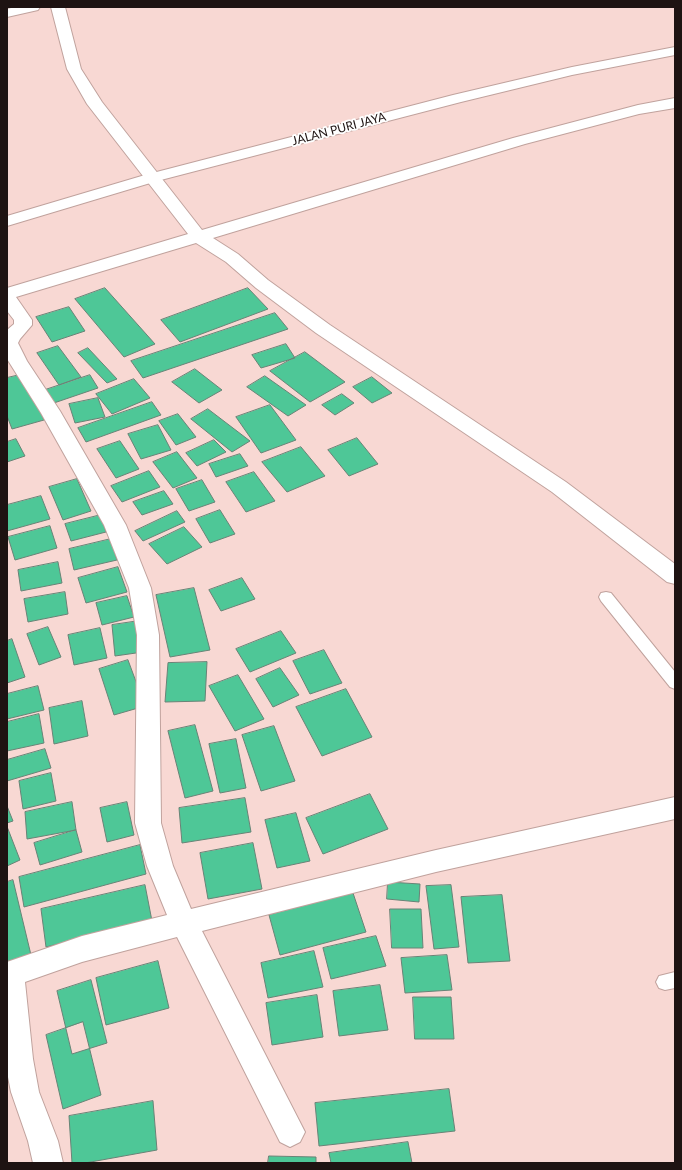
<!DOCTYPE html>
<style>
body{margin:0}
#map{position:relative;width:682px;height:1170px;overflow:hidden;background:#f8d8d3;font-family:Lato,sans-serif}
canvas{display:block}
.frame{position:absolute;inset:0;border:8px solid #1e1312;pointer-events:none}
</style>
<div id="map">
<canvas width="682" height="1170"></canvas>
<div class="frame"></div>
</div>
<script>
const ctx = document.querySelector('canvas').getContext('2d');
ctx.lineJoin = 'round';
function fill(path, color) { ctx.fillStyle = color; ctx.fill(path, 'evenodd'); }
function stroke(path, color, width, dash) { ctx.strokeStyle = color; ctx.lineWidth = width; ctx.lineCap = dash ? 'butt' : 'round'; ctx.setLineDash(dash || []); ctx.stroke(path); }
function drawText(font, color, halo, rows, align = 'center') {
  ctx.font = font + ' Lato,sans-serif'; ctx.lineWidth = 3.5; ctx.setLineDash([]); ctx.textBaseline = 'middle'; ctx.strokeStyle = halo; ctx.fillStyle = color; for (const [text, x, y, turn = 0] of rows) {
    ctx.save(); ctx.translate(x, y); ctx.rotate((+turn || 0) * Math.PI / 180); ctx.textAlign = isNaN(turn) ? turn : align; if (halo) ctx.strokeText(text, 0, 0); ctx.fillText(text, 0, 0); ctx.restore();
  }
}
const building = new Path2D(`
 M105,288L155,344L124,357L75,299Z
 M248,288L268,309L180,342L161,320Z
 M69,307L85,331L52,342L36,317Z
 M275,313L288,329L143,378L131,361Z
 M286,344L295,358L261,368L252,355Z
 M58,346L81,377L59,385L37,353Z
 M88,348L117,379L107,383L78,353Z
 M305,352L345,382L310,402L270,371Z
 M195,369L222,390L199,403L172,382Z
 M24,374L44,420L12,429L7,416V378Z
 M90,375L98,388L48,405L39,392Z
 M265,376L306,405L288,416L247,387Z
 M372,377L392,393L372,403L353,387Z
 M134,379L150,398L112,414L96,394Z
 M342,394L354,403L335,415L322,405Z
 M98,398L105,417L75,423L69,404Z
 M152,402L161,415L86,442L78,428Z
 M270,405L296,440L261,453L236,417Z
 M208,409L250,441L232,452L191,419Z
 M178,414L196,437L176,445L159,421Z
 M158,425L171,450L141,459L128,434Z
 M357,438L378,464L349,476L328,450Z
 M16,439L25,456L7,462V442Z
 M214,440L226,452L197,466L186,453Z
 M120,441L139,469L116,478L97,449Z
 M301,447L325,476L287,492L262,462Z
 M177,452L197,478L173,488L153,462Z
 M240,454L248,466L216,477L209,464Z
 M149,471L160,487L122,502L111,486Z
 M254,472L275,501L246,512L226,482Z
 M77,479L91,511L63,520L49,487Z
 M202,480L215,502L189,511L176,489Z
 M164,491L173,504L142,515L133,502Z
 M41,496L50,519L7,531V505Z
 M220,510L235,534L210,543L196,519Z
 M177,511L185,522L143,541L135,531Z
 M101,515L106,532L71,541L65,524Z
 M50,526L57,548L15,560L8,537Z
 M184,527L202,547L167,564L149,544Z
 M111,539L117,560L74,570L69,549Z
 M58,562L62,583L21,591L18,570Z
 M118,567L127,592L86,603L78,578Z
 M242,578L255,599L221,611L209,590Z
 M194,588L210,650L170,657L156,595Z
 M65,592L68,614L28,622L24,599Z
 M127,596L134,617L102,625L96,603Z
 M139,621L143,652L115,656L112,625Z
 M48,627L61,657L39,665L27,634Z
 M100,628L107,658L74,665L68,635Z
 M281,631L296,653L250,672L236,649Z
 M12,639L25,677L7,683V641Z
 M324,650L342,683L310,694L293,661Z
 M128,660L145,706L114,715L99,669Z
 M207,662L205,701L165,702L168,663Z
 M280,668L299,695L273,707L256,679Z
 M238,675L264,719L235,731L209,686Z
 M38,686L44,710L7,719V694Z
 M346,689L372,737L322,756L296,707Z
 M82,701L88,736L54,744L49,708Z
 M39,714L44,743L7,751V722Z
 M195,725L213,791L185,798L168,731Z
 M274,726L295,781L261,791L242,735Z
 M236,739L246,788L220,793L209,744Z
 M45,749L51,768L7,781V760Z
 M51,773L56,801L23,809L19,781Z
 M370,794L388,829L323,854L306,818Z
 M245,798L251,832L182,843L179,808Z
 M72,802L76,830L27,839L25,812Z
 M127,802L134,835L107,842L100,808Z
 M7,806L13,821L7,823Z
 M296,813L310,861L277,868L265,820Z
 M8,829L20,860L7,866V830Z
 M76,830L82,852L40,865L34,843Z
 M253,843L262,889L208,899L200,853Z
 M140,845L146,874L24,907L19,877Z
 M13,880L31,955L7,962V882Z
 M388,882L420,884L419,902L387,899Z
 M145,885L152,921L46,947L41,909Z
 M451,885L459,947L434,949L426,886Z
 M353,893L366,932L280,955L269,915Z
 M502,895L510,961L468,963L461,897Z
 M390,909H421L423,948H392Z
 M376,936L386,966L331,979L323,948Z
 M314,951L323,987L268,998L261,963Z
 M447,955L452,990L405,993L401,958Z
 M158,961L169,1008L106,1025L96,978Z
 M91,980L107,1043L72,1054L57,991Z
 M380,985L388,1030L339,1036L333,991Z
 M317,995L323,1037L272,1045L266,1003Z
 M413,997H451L454,1039H415Z
 M83,1022L101,1095L63,1109L46,1035Z
 M449,1089L455,1131L319,1146L315,1103Z
 M153,1101L157,1150L85,1163H72L69,1116Z
 M408,1142L412,1163H331L329,1153Z
 M269,1156L316,1157V1163H268Z`);
const service = new Path2D(`
 M606,592L611,593L675,672V689L670,687L601,601L599,597L601,593Z
 M675,972V988L665,990L659,988L656,982L659,976Z`);
const minor = new Path2D(`
 M15,7H40L38,10L7,17V9Z
 M51,7H65L81,69L102,102L202,230L513,138L638,105L675,98V108L639,114L525,144L213,238L238,254L268,280L330,325L566,482L675,564V584L667,582L552,492L316,333L256,288L226,262L196,243L16,297L32,320V325L20,339L18,343L27,361L60,411L126,525L151,588L159,635L161,823L173,866L191,909L436,850L675,797V819L436,872L202,931L305,1132L300,1142L290,1147L280,1142L177,937L82,962L25,982L33,1059L39,1092L58,1141L63,1163H33L28,1141L11,1092L7,1072V962L82,936L167,915L147,866L135,823L137,635L129,588L104,525L41,413L9,362L7,359V330L14,324V320L7,311V288L188,234L87,104L67,69Z`);
const tertiary = new Path2D(`
 M675,47V55L572,75L461,102L157,181L7,226V216L145,175L453,95L572,67Z`);
const farStreetnames = [
 ["JALAN PURI JAYA",339,129,-15]
];
fill(building, '#4ec797');
stroke(building, '#688376', 1);
stroke(service, '#c0a29d', 2);
stroke(minor, '#c0a29d', 2);
stroke(tertiary, '#c0a29d', 2);
fill(service, '#fff');
fill(minor, '#fff');
fill(tertiary, '#fff');
drawText('12px', '#1e1312', '#fff', farStreetnames);
</script>
